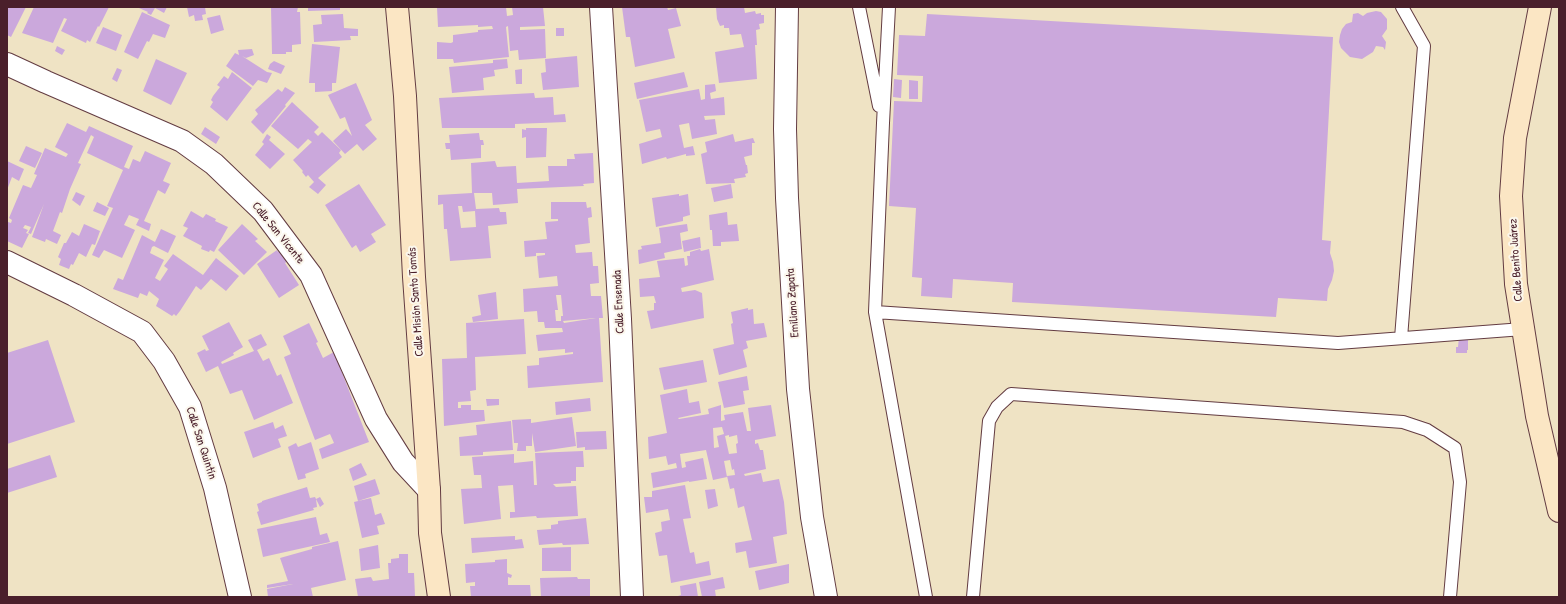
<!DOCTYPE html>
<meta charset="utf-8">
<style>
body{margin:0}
#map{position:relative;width:1566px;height:604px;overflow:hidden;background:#efe3c4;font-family:"Patrick Hand",sans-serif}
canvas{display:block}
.frame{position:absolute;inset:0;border:8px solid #4a1f2b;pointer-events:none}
</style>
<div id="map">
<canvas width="1566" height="604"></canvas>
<div class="frame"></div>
</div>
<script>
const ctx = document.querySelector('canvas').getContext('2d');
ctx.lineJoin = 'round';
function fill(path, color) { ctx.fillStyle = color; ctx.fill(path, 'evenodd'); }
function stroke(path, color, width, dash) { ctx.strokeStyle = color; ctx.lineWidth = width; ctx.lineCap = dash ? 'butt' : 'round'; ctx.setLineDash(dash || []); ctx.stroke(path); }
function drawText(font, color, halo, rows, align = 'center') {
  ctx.font = font + ' "Patrick Hand",sans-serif'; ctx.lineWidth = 4; ctx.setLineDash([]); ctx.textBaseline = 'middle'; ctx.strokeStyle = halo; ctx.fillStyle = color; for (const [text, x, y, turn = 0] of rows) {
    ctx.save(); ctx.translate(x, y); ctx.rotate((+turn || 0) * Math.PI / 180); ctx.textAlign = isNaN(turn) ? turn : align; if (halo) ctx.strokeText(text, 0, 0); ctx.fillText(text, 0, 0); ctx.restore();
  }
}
const building = new Path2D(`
 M7,7H26L11,37L7,35Z
 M34,7L35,8L109,7L99,27L98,26L90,42L87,40L86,43L61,31L67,19L64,18L53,43L22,33Z
 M139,7H167L164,13L155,8L151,15L147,13L148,12L139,8Z
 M187,7H205L206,14L202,15L203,20L195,21L194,15L189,17Z
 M271,7H298L297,12H300L301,44L292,45V52H286V54H272Z
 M308,7H340V10L308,11Z
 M437,7H506L507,16L513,15L512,7H543L545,26L520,27V30L545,29L546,58L519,60L518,50L510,51L508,26L506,27L509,57L454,63L453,59H437V42L451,43L453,42V35L478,32V30L493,29L492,26L478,27V25L438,27Z
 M622,7H667L668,10L676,8L681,26L668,29L675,58L635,67L630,37H626Z
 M716,7H744L745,13L755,11L756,14L761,13V15H764V23L759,24L760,29L756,30L757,45H755L757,79L719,83L715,52L744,47L741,34L730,35L729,28H724V25L720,26L717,19Z
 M1376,11L1381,12L1387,19V29L1382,36L1386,42L1385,50L1383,47L1376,46L1373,52L1362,59L1350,57L1341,48L1339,42L1340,35L1342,29L1346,24L1352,22L1353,14L1358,13L1363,16L1367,13Z
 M142,12L170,25L165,38L153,34L149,42L147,41L138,59L124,52Z
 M343,14L344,28L358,29V36H350L351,40L314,42L313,25L322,24L321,15Z
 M927,14L1333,37L1322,240L1331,241L1330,253L1333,262L1334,271L1332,280L1328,289L1327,301L1278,298L1276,317L1012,302L1013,283L953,279L952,298L921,296L922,278L912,277L916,208L889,206L894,101L922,102L923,76L897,75L899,35L925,36Z
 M220,15L224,30L211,34L207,18Z
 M103,27L122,35L116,51L96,43Z
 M556,28H564V36H556Z
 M312,44L340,47L336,83H332V91L315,92V83H309Z
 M57,46L65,50L62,55L55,51Z
 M252,49L254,55L246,58L242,56L267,72L272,73L267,83L258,80L253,86L226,66L235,53L239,55L238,50Z
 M577,56L579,87L543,90L541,73L546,72L545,59Z
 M156,59L187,73L171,105L143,91Z
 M507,59L508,68L494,70L495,76L483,78L484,90L452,93L449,67L493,63V60Z
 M274,61L285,66L281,74L268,69L270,64Z
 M117,68L122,70L117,82L112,79Z
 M522,69V84H516L515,70Z
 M232,72L252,88L227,121L210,107L213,102L211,100L213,96L220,87L217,85L224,76L228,79Z
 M684,72L688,87L637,99L634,83Z
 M894,79L902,80L901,98L893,97Z
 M909,80L918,81V99H909Z
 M356,83L372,120L365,125L377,139L363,151L357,144L345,154L333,141L346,129L352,136L345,117L340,119L328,95Z
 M715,84L716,91L710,93L711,99L724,97L725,115L704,116L705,120L715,119L717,134L692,139L689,123L679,125L684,148L693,146L695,155L686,156V154L667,159L666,157L642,164L639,144L662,137L660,129L646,132L639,100L699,89L701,100L705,99V85Z
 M285,87L295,93L285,105L286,106L263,134L251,122L258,114L255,110L278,89L282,92Z
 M534,93L535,98L553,97L554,115L565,114L566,122L515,124V128H442L439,98Z
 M292,102L319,127L314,132L318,136L322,132L341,150L339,153L342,157L318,178L326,185L318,194L309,187L314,182L308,175L306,177L302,172L303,171L293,160L312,142L308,139L298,149L271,126Z
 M67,123L86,132L89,126L133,146L124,167L129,169L133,159L140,162L145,151L171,163L163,181L170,184L165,194L158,190L144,221L151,224L149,231L136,225L139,219L129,215L124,225L135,230L122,258L104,250L99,258L92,255L113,208L107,206L123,170L87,153L94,137L91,135L78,163L81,164L70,189L62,213L60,212L53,231L61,235L57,244L46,239L45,242L32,237L44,204L31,234L28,233L31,227L25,225L23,228L28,230L26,233L29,234L22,248L7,241V225L8,222L11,223L12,220L9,218L23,185L31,188L37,175L34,174L45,148L66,157L68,154L55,147Z
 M205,127L220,137L216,144L201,134Z
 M526,128H547L546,157L526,158V137L522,138V129L526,130Z
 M479,133L480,140H483L484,145H481V158L451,160L450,149H446L445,143H450L449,135Z
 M267,134L271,137L269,140L285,154L270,169L255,155L264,144L262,142Z
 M733,134L735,142L753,138L755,143H752V155L744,157L746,165H747L748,173L745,174L746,177L734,179L735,183L706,184L701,154L707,152L705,142Z
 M26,146L42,153L35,168L19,161Z
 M593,153L594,183L583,184L584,186L517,189L518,203L493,205L492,193H474L476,209L499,208L500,212H506L507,224L488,226L491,258L450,261L447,229H444L443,204L438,205V195L472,193L471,163L495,161L497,167L516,166L517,183L549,181L548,166H567V159H575L574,154ZM458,206H462L463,212L475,211L476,227L461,228Z
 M7,161L24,169L19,181L12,177L7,190Z
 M359,184L386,225L371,234L376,242L360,252L356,245L352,248L325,205Z
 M731,184L733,198L714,202L711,188Z
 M76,192L85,196L80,206L72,200Z
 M679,194V196L688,194L690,215L683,217V221L656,227L652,198Z
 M97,202L109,208L105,216L93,211Z
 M551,202H586L587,208L591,207L592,217L588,218L590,243L575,245L576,253L592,252L593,266H598L599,283L590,284L591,296H601L603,318H599L603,382L528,388L527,366L539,365V358L573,354V352L565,353V349L538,351L536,335L563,332L562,328H545L544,322H538L537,311L524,312L523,289L558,286L557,276L539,278L537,256L545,255V253H536V256L525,257L524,241L547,239L545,222L558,221V219H551ZM556,295H561L563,316H561V321H556L555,310H558ZM596,318L564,323L563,321Z
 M191,211L203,218L206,214L216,219L215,221L228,227L214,252L210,250L209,252L201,249L202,246L183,236L188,228L183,226Z
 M727,212L728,225L737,224L739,241L721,242V246H713L712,230H710L709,215Z
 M84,224L100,231L95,245L92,244L86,257L79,253L73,265L71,264L69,269L59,265L61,259L58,257L64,243H66L72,232L79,236Z
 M242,224L258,239L255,241L267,252L244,275L218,250Z
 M687,224L688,231L680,233L682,249L664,253L665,258L639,264L638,250L642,249L641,246L661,243L659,228Z
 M161,229L176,236L168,253L154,246L152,247L150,253L164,260L155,278L160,281L168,269L164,266L173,254L203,275L216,258L239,276L226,291L211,279L201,290L196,286L180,311L176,316L174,314L172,316L156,306L159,299L149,291L147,296L140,293L138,298L113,289L118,278L123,280L142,235L155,242Z
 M700,237L701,248L684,252L682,241Z
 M281,249L289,260L285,263L299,285L279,298L257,264L277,250L278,252Z
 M700,249L701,251L709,249L714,280L681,288L682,292L695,290L702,293L704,318L651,329L647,311L654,310V303H656L654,296L640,297L639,279L660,277L657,261L684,258L685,266L688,265L687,256H690V252Z
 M496,292L498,319L473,322L472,317L481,315L478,295Z
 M748,308V310L753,309L754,324L764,323L767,337L746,341L748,348L743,350L747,367L719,375L713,349L734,344L731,324L733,323L731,312Z
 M524,319L526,354L475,357L476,390L470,391L471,401L458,402V408H461V405H471V410H484L485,421L444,426L442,359L467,358L466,323Z
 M229,322L243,347L233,353L234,355L221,362L222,364L254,351L248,340L261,334L267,345L257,350L263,361L269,358L277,376L281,374L293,403L254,420L242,390L230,394L218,366L206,372L197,353L205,349L206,351L209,350L202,336Z
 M309,323L318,342L316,343L323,358L334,352L369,442L322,459L319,449L334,443L330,434L315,440L284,357L291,354L283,336Z
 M1468,335V350H1467V353H1456V347H1458L1459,337Z
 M48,340L75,422L7,444V353Z
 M703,360L707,382L664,390L659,368Z
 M747,376L749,390L743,391L745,404L724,408L718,382Z
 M687,389L689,403L699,401L701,413L678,418L679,419L709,414L708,409L721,405V421L725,420L724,415L743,412L747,431H751L748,408L771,405L776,436L755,440V444L758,443L760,450H763L766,469L744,474L745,476L761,473L763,482L779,479L784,502L787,534L773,537L777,563L749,568L746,551L736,553L735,543L752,540L744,506L738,508L734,488L730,489L727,476L735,475L734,469L732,470L730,460L724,461L727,477L713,480L706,450L680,454L682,468L686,467L685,462L703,458L707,479L689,482V481L653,488L651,473L677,468L676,463L668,465L666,456L649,459L648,437L667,433L660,395ZM722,427L724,434L717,436L719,447L714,448L713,428ZM729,435V437L737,435L738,443L736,444L737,453L729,454L725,436Z
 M590,398L591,411L556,415L555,402Z
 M486,399H499V405L487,406Z
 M572,417L576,446L535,452L532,433V446H526V451H517L518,443H514L512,420L531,419V423Z
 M511,421L513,450L483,452V455L460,456L459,437L477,435L476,425Z
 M273,422L275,429L283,425L287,436L278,439L281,447L253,458L244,432Z
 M606,431L607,449L585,450V447L577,448L576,432Z
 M311,442L319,469L305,474L306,478L298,480L288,447L296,443L298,447Z
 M583,451L584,467H576V481H571V483L553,484L556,487L576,486L578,516L537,518L536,516L510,518V512H515L513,485L498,486L501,519L464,524L461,489L482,488L481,475H474L472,457L514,454V463L533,461L534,485H537L535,453Z
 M50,455L57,477L7,493V469Z
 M361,463L367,475L353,481L349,469Z
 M375,479L380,494L358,501L354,486Z
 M685,485L691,518L683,519L690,553L694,552L696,564L709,561L711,575L671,583L667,555L659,556L655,533L662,531L661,522L670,520L668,509L646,513L644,497H652V491Z
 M307,487L310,498L315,497L316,499L320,497L324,504L320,507L316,499L317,507L313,508L314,510L261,525L257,512L259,511L257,504L262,502V501Z
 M715,489L718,506L708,509L705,490Z
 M371,498L375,515L381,513L385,524L377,526L379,534L362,538L354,502Z
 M316,517L320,535L327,533L330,542L263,557L257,529Z
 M586,518L589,544L563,545L562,543L539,545L537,530L551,529V525L558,524V521Z
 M515,536V540L522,539L524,548L472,553L471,538Z
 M338,541L346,580L311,588L313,597H268L267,589L293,584L267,588V585L288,581L280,558L312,549V547Z
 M378,545L380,568L361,571L359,549Z
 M571,547V571H542V548Z
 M399,554H408V573H414L415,596L358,597L355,579L371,577L373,581L389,579L388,563H391V559L399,558Z
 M507,559V573L512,575L511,578L508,577V585H530L531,597H471L470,586H475V582L466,583L465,564L495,562V560Z
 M789,564V583L759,590L755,571Z
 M577,577L578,579H590V597H541L540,578Z
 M723,577L725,588L715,590L716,597H702L699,582Z
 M696,583L698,597H675L681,595L680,586Z`);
const lane = new Path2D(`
 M859,7L879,106
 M889,7L883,123L875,312L1338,343L1523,329
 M875,312L926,597
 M1401,338L1424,46L1402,7
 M973,597L989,421L997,407L1011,394L1403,422L1427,430L1455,448L1460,482L1450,597`);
const street = new Path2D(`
 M601,7L620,319L632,597
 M787,7L785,129L787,198L798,389L812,517L826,597
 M7,64L46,82L182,141L214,164L263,211L311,275L376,419L403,462L429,490
 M7,262L74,295L142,332L164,361L190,407L215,488L240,597`);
const secondary = new Path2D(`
 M397,7L405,96L414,277L429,490L430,533L439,597
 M1540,7L1515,138L1511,196L1516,284L1537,416L1559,511`);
const streetNames = [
 ["Calle San Vicente",278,233,51],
 ["Calle Benito Juárez",1516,260,-94],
 ["Calle Misión Santo Tomás",416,302,-94],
 ["Calle Ensenada",619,302,-93],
 ["Emiliano Zapata",793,303,-94],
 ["Calle San Quintín",201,443,72]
];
fill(building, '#cba8dc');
stroke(lane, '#633c42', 14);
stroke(street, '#633c42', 24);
stroke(secondary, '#633c42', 24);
stroke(lane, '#fff', 12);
stroke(street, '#fff', 22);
stroke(secondary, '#fbe6c4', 22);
drawText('12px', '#4a1f2b', '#fbf7ec', streetNames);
</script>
